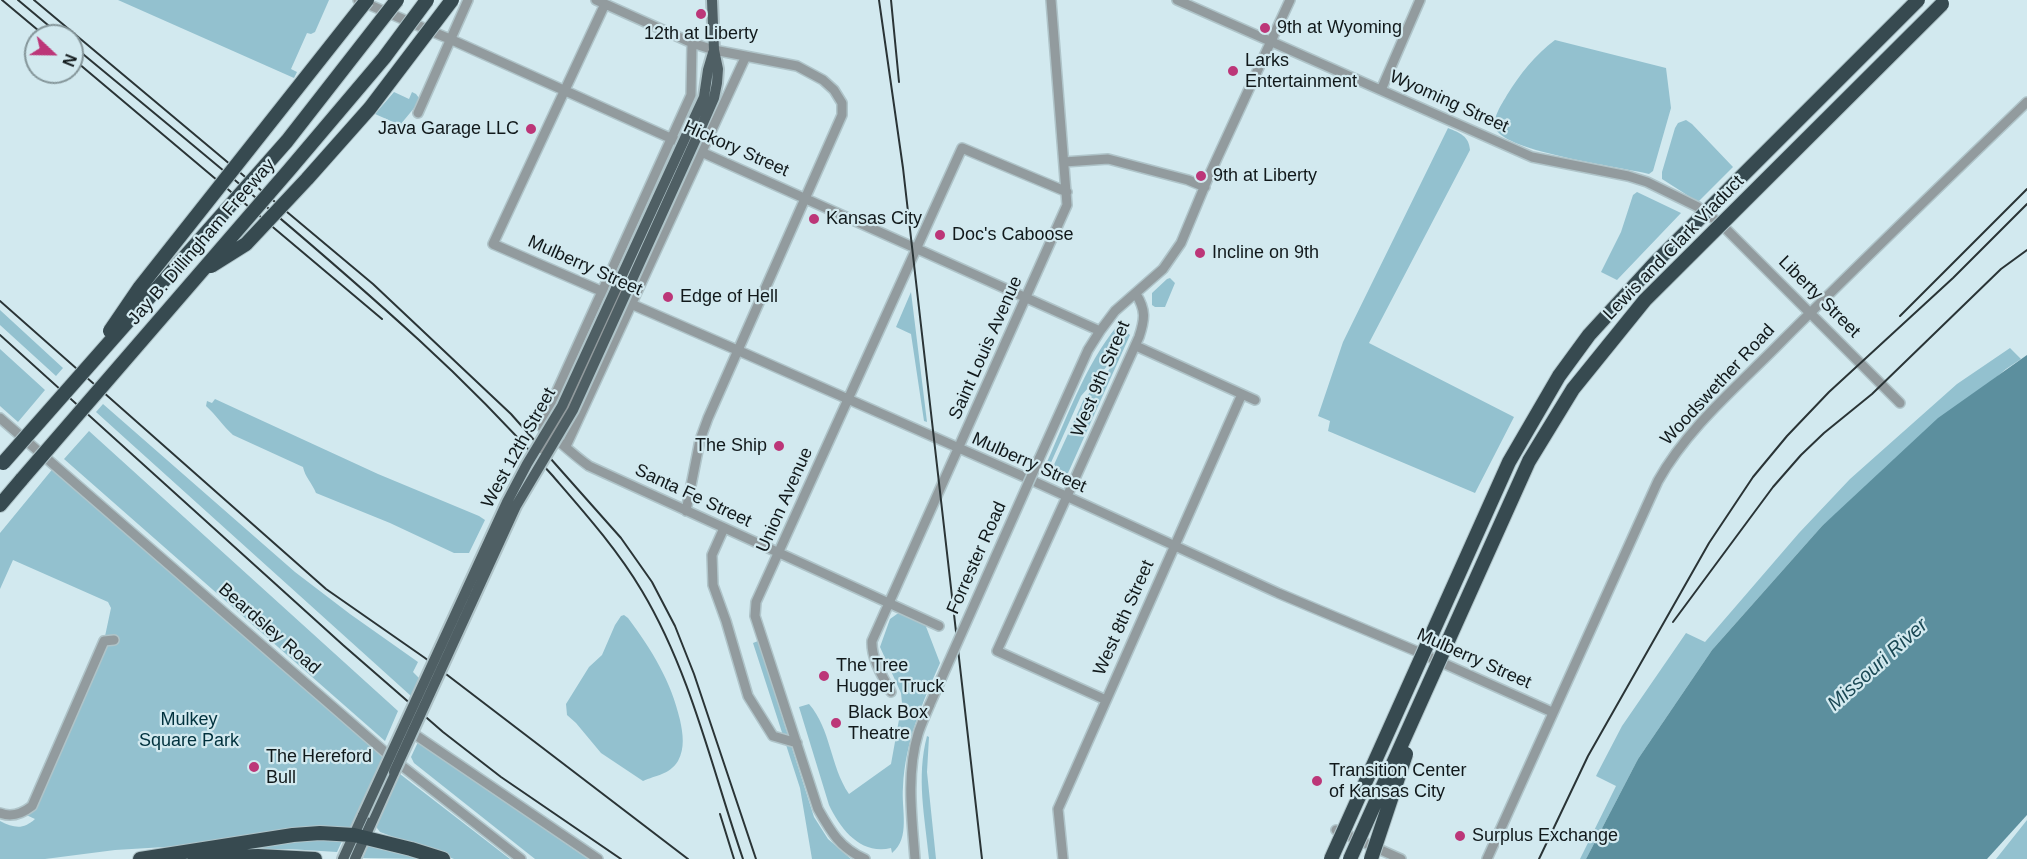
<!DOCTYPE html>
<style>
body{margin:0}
#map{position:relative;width:2027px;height:859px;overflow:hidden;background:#d2e9ef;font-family:Arial,sans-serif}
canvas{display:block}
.north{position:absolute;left:24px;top:24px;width:60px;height:60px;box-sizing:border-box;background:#d2e9ef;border:2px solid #85969a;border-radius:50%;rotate:112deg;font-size:16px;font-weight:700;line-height:24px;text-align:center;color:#11191b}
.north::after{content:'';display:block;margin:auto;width:21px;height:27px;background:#bc3678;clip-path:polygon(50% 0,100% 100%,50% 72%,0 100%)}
</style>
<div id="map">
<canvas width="2027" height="859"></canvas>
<div class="north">N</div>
</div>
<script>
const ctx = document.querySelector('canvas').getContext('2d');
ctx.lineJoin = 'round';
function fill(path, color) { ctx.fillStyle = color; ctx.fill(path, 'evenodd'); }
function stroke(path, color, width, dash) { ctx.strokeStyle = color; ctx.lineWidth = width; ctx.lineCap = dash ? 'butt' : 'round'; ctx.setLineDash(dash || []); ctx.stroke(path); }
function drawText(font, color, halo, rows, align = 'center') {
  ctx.font = font + ' Arial,sans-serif'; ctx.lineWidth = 4.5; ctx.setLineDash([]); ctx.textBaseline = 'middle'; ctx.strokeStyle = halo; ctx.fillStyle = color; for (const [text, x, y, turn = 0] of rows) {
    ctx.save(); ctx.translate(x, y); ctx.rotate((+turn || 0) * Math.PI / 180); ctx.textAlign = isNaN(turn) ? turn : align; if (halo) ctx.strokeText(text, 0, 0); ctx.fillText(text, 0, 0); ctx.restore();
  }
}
const green = new Path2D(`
 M118,0H329L315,32L311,34L307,33L291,69L297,72L294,78Z
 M1555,40L1666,68L1671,108L1653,171L1649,174C1622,167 1506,152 1496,129C1491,119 1502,104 1507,95C1520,74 1535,55 1555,40Z
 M394,92L409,99L412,92L416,94L419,98L415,107L400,125L375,114Z
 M1686,120L1692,124L1733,167L1698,202L1662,179V172L1675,128L1678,123Z
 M1448,128C1460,133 1469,136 1470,150L1369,343L1514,417L1475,493L1328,431L1330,421L1318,416L1343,342Z
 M1637,192L1681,213L1617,280L1601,272L1621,232L1633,195Z
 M1170,278L1175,283L1165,307H1155L1152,305V293L1167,279Z
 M911,292L927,422L924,421L911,334L896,327Z
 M0,310L63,368L56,376L0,325Z
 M1118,325V344L1108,365L1081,396L1049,467L1043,471C1065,423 1084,366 1118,325Z
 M1125,331L1130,335L1064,482L1054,477L1052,469L1084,399L1107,373L1115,360L1121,345L1122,332Z
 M2010,348L2021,359L2006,369L1822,526L1712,650L1638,759L1586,859H1580L1616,786L1596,776L1598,772L1622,726L1686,633L1705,642L1799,533L1850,479L1957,384Z
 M0,349L45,390L18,422L0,406Z
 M215,399L378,474L479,516L485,520L469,553H454L390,523L316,493C312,483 305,477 303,467L233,435C223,426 216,415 206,406L207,401L212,403Z
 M103,404L295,572L350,614L418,662L413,672L419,678L411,696L96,412Z
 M89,431L398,711L385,741L64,459Z
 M55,466L392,754L354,835L321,840L342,841L337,852L289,849L218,851L281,840L115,850L45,859H0V821C14,828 23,830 35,819L22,813L32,805L104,641L111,608L108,602L13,560L0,589V533Z
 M897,614H903L925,624L940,663C922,704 905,742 903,787C901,809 911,838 892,853L891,848C861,855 841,830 829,805L799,707L809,704C831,729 830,766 849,794L891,764L902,703L901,693L880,647L890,619Z
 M624,615L628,618C652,650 671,681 680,720C683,734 685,748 678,761C669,775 656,775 643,781L601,753L576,723L567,715L566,704L589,667L602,655L615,625L621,616Z
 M758,641L814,817L828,839L851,859H812L800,788L753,643Z
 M927,736L929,737L927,772L936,859H929C925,817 916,778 927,736Z
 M418,742L588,859H535L414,763L411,757Z
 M400,774L510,859H454L380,832L377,828V824Z
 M2027,820V859H1996Z
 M370,845L426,859L363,858L367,846Z`);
const water = new Path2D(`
 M2027,355V815L1987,859H1586L1638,759L1712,650L1822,526L1938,418Z`);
const minor = new Path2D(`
 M358,0L452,40L1100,331
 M596,0L692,43L714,50L797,66L823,80L834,90L842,103V115L708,418L700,440L686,511
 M1177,0L1532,157L1628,176L1647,182L1698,207L1722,225L1900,403
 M605,4L493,244L737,350L1020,475L1278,593L1416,651L1552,712
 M692,43L691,95L541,426C557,439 572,454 589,466L939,626
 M1381,90L1420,0
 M418,113L468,0
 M1064,162L1108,159L1188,180L1205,187
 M1136,346L1255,400
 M0,418L393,759L521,859
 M566,446L745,58
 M1039,459L1088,350L1100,331L1115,311L1163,269L1181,243L1208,178L1290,0
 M724,528L712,555L713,585L726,621L748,696L773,736L797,743
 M891,692C883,677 871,659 872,641L1067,205L1051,0
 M1106,700L997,651L1139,337C1145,319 1146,310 1136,294
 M417,736L598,859
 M0,813C12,818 23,813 32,806L104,641L114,640
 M1336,830L1401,859
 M865,859C840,848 831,832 818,809L755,616L756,602L962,148L1067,192
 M915,859C912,819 906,774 918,734C921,724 926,714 930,704
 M1063,859L1058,809L1242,394
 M1487,859L1658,481C1688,427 1739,385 1782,341C1863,260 1945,181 2027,102`);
const major = new Path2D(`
 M691,125L704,97L708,70L713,53
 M700,130L714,98L717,83L718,69L714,50L712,0
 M343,859L363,815
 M355,859L394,772`);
const highway = new Path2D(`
 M0,505L22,479
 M195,858L258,856L315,859
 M140,859L293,835L320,833L354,835L411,849L443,859`);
const rail = new Path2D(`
 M2,0L45,36
 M18,0L61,36
 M34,0L373,284L511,414L621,538L652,582L675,626L694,674L756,859
 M879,0L903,168L982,859
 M891,0L899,82
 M72,45C189,142 307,238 419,340C466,383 510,428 552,475C584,512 617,549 642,591C691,673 712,769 743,859
 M72,58L382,319
 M0,301L326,589L425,658L688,859
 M1900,316L2027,189
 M0,335L343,645L443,732L501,777L621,859
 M1673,622L1773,487L1801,455L1824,433L1872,394L2001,269L2027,250
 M720,814L734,859
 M1539,859L1588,756L1709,543L1753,477L1787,436L1829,392L1953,278L2027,204`);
const minorBridge = new Path2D(`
 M542,449L567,409L622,288
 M930,704L1039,459`);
const majorBridge = new Path2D(`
 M394,772L516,506L573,410L700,130
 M363,815L507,502L527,464L562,406L691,125`);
const highwayBridge = new Path2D(`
 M211,266L246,244L307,179L370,108L452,0
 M110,331L140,287L367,0
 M3,463L287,141L397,0
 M22,479L290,169L384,58L427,0
 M1331,859L1509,462L1559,376L1589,335L1654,264L1918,0
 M1350,859L1529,461L1573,389L1645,300L1942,4
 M1371,859L1406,754`);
const markers = [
 [701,14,6,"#bc3678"],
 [1265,28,6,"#bc3678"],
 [1233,71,6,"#bc3678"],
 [531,129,6,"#bc3678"],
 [1201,176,6,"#bc3678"],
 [814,219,6,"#bc3678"],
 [940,235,6,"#bc3678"],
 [1200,253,6,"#bc3678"],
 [668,297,6,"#bc3678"],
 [779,446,6,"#bc3678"],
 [824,676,6,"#bc3678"],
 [836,723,6,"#bc3678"],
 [254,767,6,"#bc3678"],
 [1317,781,6,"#bc3678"],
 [1460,836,6,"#bc3678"]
];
const poiNames = [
 ["9th at Wyoming",1277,28],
 ["12th at Liberty",701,34,"center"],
 ["Larks",1245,61],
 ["Entertainment",1245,82],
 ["Java Garage LLC",519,129,"right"],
 ["9th at Liberty",1213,176],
 ["Kansas City",826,219],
 ["Doc's Caboose",952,235],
 ["Incline on 9th",1212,253],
 ["Edge of Hell",680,297],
 ["The Ship",767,446,"right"],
 ["The Tree",836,666],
 ["Hugger Truck",836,687],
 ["Black Box",848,713],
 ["Theatre",848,734],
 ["The Hereford",266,757],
 ["Bull",266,778],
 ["Transition Center",1329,771],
 ["of Kansas City",1329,792],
 ["Surplus Exchange",1472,836]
];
const streetNames = [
 ["Wyoming Street",1449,102,24],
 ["Hickory Street",736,149,24],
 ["Jay B. Dillingham Freeway",202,242,-49],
 ["Lewis and Clark Viaduct",1674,248,-46],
 ["Mulberry Street",585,266,24],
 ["Liberty Street",1819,297,45],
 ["Saint Louis Avenue",986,348,-66],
 ["West 9th Street",1101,379,-67],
 ["Woodswether Road",1718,385,-47],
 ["West 12th Street",519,448,-61],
 ["Mulberry Street",1029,463,24],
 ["Santa Fe Street",693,496,25],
 ["Union Avenue",785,500,-66],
 ["Forrester Road",977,558,-66],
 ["West 8th Street",1124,618,-66],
 ["Beardsley Road",269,629,41],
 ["Mulberry Street",1474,659,24]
];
const parkNames = [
 ["Mulkey",189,720],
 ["Square Park",189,741]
];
const waterNames = [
 ["Missouri River",1878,665,-42]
];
fill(green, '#93c1cf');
fill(water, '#5c8f9e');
stroke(minor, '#afc4c9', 12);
stroke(major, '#afc4c9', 14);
stroke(highway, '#afc4c9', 16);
stroke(minor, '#929b9e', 9);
stroke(major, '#4f5f64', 10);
stroke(highway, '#374a50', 14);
stroke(rail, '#2a3436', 2);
stroke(minorBridge, '#afc4c9', 12, []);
stroke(majorBridge, '#afc4c9', 14, []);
stroke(highwayBridge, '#afc4c9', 16, []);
stroke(minorBridge, '#929b9e', 9);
stroke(majorBridge, '#4f5f64', 10);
stroke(highwayBridge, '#374a50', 14);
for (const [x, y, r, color] of markers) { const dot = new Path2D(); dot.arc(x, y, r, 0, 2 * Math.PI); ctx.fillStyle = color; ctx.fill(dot); stroke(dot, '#d2e9ef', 2); }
drawText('18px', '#11191b', '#d2e9ef', poiNames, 'left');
drawText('18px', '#11191b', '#d2e9ef', streetNames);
drawText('18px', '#00313d', '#d2e9ef', parkNames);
drawText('italic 20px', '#1a4854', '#d2e9ef', waterNames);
</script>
